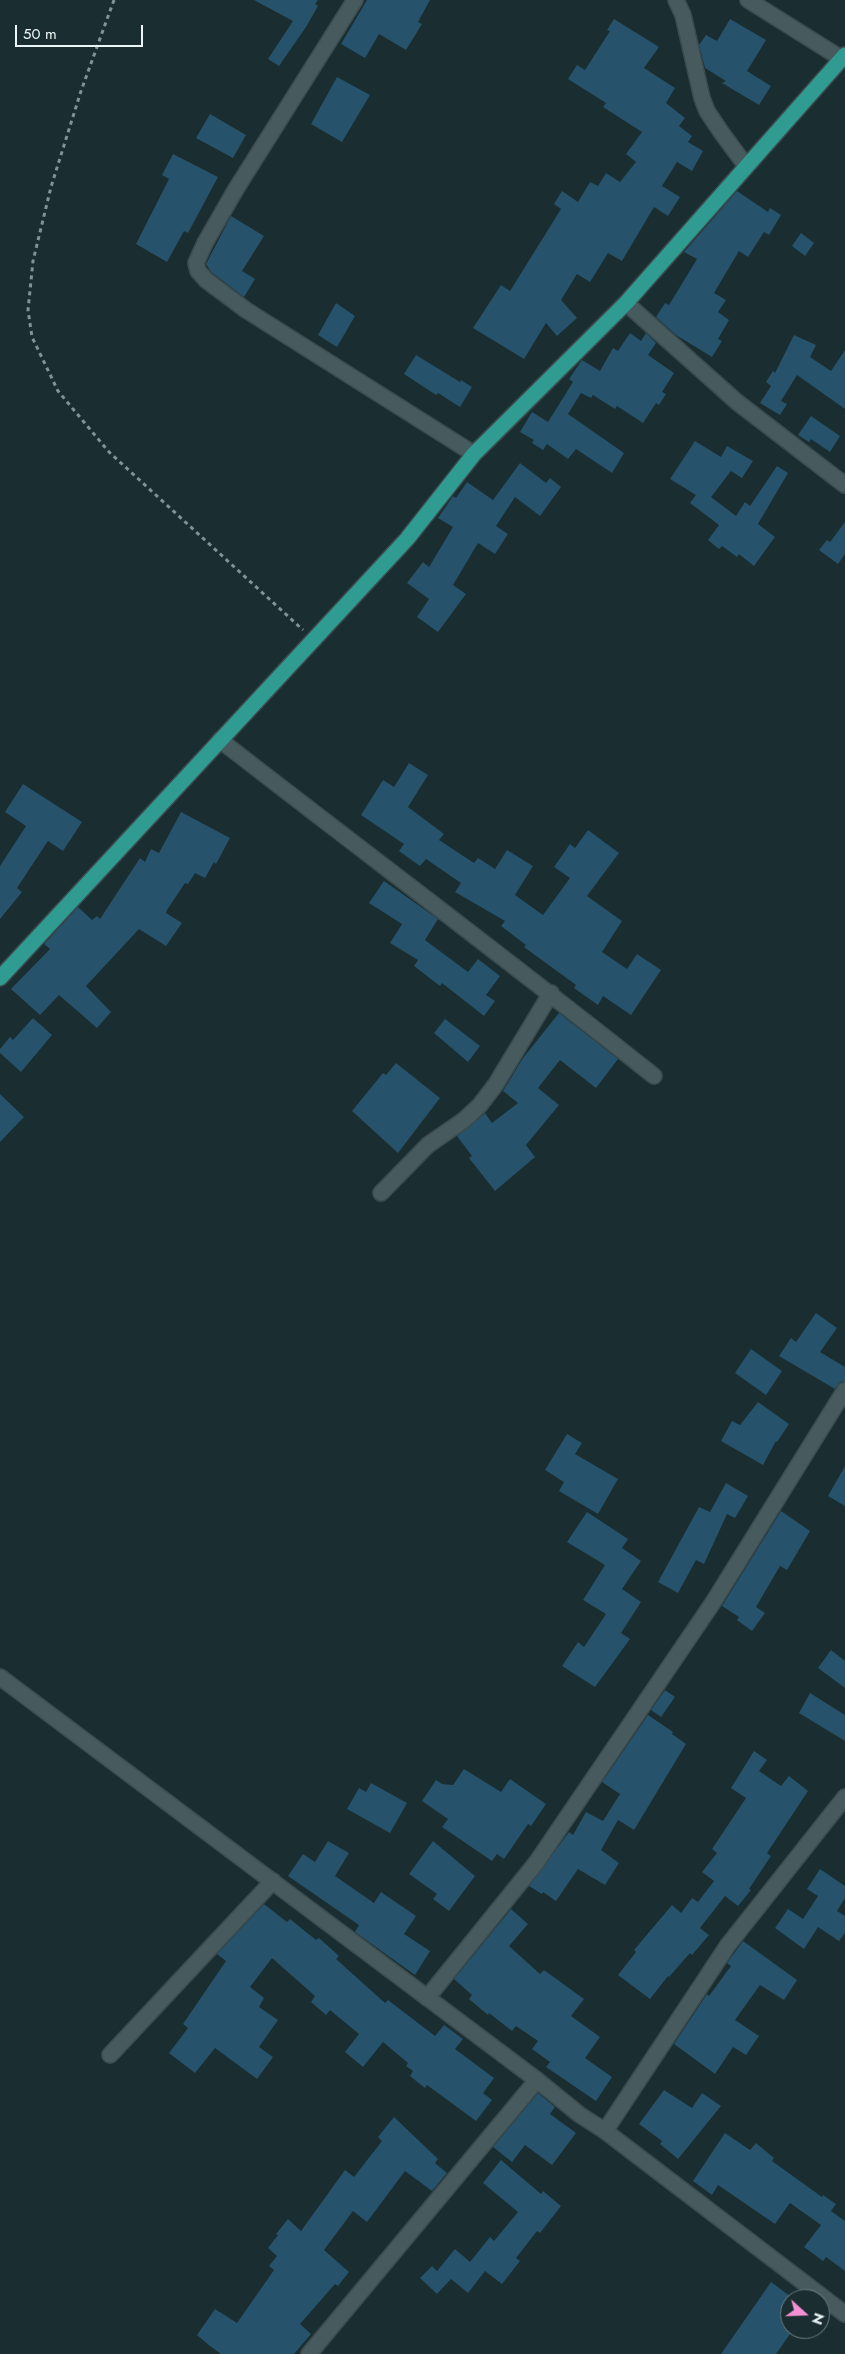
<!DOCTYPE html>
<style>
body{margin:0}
#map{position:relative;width:845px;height:2354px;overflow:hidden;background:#1a2d30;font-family:Jost,sans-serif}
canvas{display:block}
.north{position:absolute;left:780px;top:2289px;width:50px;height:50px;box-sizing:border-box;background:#1a2d30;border:1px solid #6e7d80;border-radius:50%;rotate:110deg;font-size:14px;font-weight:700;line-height:20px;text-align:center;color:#ebf6f8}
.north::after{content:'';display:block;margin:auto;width:18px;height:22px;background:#f491d3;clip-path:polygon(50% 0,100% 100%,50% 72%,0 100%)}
.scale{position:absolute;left:15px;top:25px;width:128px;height:22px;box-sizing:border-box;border:2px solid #ebf6f8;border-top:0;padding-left:6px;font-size:15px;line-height:18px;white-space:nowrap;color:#ebf6f8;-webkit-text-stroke:4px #1a2d30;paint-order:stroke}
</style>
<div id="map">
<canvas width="845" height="2354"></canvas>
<div class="north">N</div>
<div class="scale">50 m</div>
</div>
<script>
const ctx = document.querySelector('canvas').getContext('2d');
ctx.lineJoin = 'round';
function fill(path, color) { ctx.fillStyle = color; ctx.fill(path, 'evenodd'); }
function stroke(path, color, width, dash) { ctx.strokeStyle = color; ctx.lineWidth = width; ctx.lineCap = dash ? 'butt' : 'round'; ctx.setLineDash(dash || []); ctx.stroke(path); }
const building = new Path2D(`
 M254,0H318L315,4L318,6L306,27L279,66L268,59L293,21Z
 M367,0H430L418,22L422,24L406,50L379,34L365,58L341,44Z
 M614,19L659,47L644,68L675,88L666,103L685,118L679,126L692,136L688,142L703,151L692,171L677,162L662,186L680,197L668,216L654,207L622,261L608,253L590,282L577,274L561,300L577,318L557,336L546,323L524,359L473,328L501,285L510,291L561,209L554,204L562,191L578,202L590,182L598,186L606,173L620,182L636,162L626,154L642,132L603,107L606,103L568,79L577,65L585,70L610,31L607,30Z
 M730,19L766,40L747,71L771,86L759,105L722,83L726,81L705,68L699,45L706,35L717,41Z
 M337,77L370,95L342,142L311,124Z
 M210,114L246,135L233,158L196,138Z
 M173,154L218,177L188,233L184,231L167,262L136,244L169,179L162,175Z
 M737,191L768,212L770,208L781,215L769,235L764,232L748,257L739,251L714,293L726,300L718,312L729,320L718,339L722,341L712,357L676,335L656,317L665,303L669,305L697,259L684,252Z
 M231,216L264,236L242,271L255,279L244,297L211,272L206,264Z
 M801,233L814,243L805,256L792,246Z
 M336,303L355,316L337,347L318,335Z
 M630,333L641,341L646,333L656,343L648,355L674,373L662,392L666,394L659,405L656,403L643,423L617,406L615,409L593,395L591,398L581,393L568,414L624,453L612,473L576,449L568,459L547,444L543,450L532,443L534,440L520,432L532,412L548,422L573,382L569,379L582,360L600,371L613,348L618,351Z
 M794,335L816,345L810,357L831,371L845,350V409L797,375L781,401L787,404L780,415L760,403L771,386L766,382L773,371L775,373Z
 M416,355L460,382L461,380L472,387L460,407L438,393L436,395L404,374Z
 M811,416L840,436L830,452L811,439L809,442L798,435Z
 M695,441L721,457L727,446L753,461L742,478L731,471L711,497L736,516L745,502L750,506L777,466L788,473L758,524L775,537L754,566L739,554L737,557L722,546L719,549L708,540L719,525L690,503L696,495L670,479Z
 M520,463L546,483L550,478L561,487L540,516L515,497L496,526L508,534L495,554L478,543L453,585L466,594L438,632L417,617L429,599L407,583L423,562L429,567L453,527L438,518L453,496L456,498L467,482L493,500Z
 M845,522V554L838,564L819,550L827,540L830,542Z
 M409,763L428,775L408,807L444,834L439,840L474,863L478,858L495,869L507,850L533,866L515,895L543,915L570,878L554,867L570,844L575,848L588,830L619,853L587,896L622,921L602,952L627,969L637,954L661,970L631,1015L603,996L598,1005L574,988L576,985L524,947L526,945L501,926L505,921L455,892L461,883L426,859L420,866L399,851L404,844L361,815L383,780L394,787Z
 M23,784L82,822L63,851L48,841L17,888L22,892L0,919V866L26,826L5,812Z
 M181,812L230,838L216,864L214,862L205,878L195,873L188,884L185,883L167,910L166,913L182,923L166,946L139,929L86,986L111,1012L97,1028L59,995L40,1015L11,989L50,949L44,944L78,907L92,920L97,916L100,919L140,858L145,862L151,849L159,853Z
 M384,881L438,919L425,940L468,972L478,959L500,976L486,995L495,1001L484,1016L442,983L440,986L414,966L418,960L390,943L402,924L369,903Z
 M559,1013L618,1059L596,1088L560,1060L538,1088L559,1105L526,1145L535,1157L495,1191L469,1158L472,1156L457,1136L485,1113L492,1123L518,1103L503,1091L523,1058Z
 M33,1018L52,1035L21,1072L0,1053V1049L10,1037L13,1040Z
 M445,1019L480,1046L468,1062L434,1033Z
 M396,1063L440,1098L398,1153L352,1111L383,1073L386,1075Z
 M0,1094L24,1117L0,1142Z
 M816,1313L837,1328L820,1352L845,1367V1381L840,1382L835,1389L779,1356L791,1338L796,1342Z
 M751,1349L782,1371L766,1395L735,1373Z
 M758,1402L789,1424L777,1442L776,1441L763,1465L721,1441L732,1421L740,1425Z
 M567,1434L582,1443L575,1454L618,1479L598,1514L559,1491L564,1482L545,1470Z
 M845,1466V1506L828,1496Z
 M726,1483L748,1496L735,1518L727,1514L704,1564L696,1560L678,1593L658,1582L699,1507L710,1512Z
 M781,1511L810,1531L787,1570L780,1566L756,1607L765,1613L752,1631L737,1620L739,1617L722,1606Z
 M587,1512L628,1539L622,1548L641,1561L622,1589L641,1602L621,1633L630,1639L595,1687L562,1666L578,1642L584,1647L606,1614L583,1600L605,1565L567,1542Z
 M831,1650L845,1661V1688L818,1668Z
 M665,1690L675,1697L661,1717L651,1710Z
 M810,1693L845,1715V1741L799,1713Z
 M648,1715L673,1732L672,1734L686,1744L634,1830L618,1820L601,1850L619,1863L605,1885L578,1869L556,1901L543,1892L542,1894L529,1886L569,1832L573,1835L586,1812L603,1821L620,1794L602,1782Z
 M754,1751L767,1760L759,1771L781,1786L789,1776L808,1791L767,1853L771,1856L749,1889L751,1890L738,1906L725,1896L700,1928L709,1935L692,1955L690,1953L669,1977L668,1976L650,1999L618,1975L636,1952L634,1950L672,1905L681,1913L692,1898L698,1902L714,1881L702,1872L717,1853L712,1849L746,1798L731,1788Z
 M464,1769L501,1792L510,1779L546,1804L531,1826L528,1824L504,1859L497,1854L492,1861L442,1827L448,1819L422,1801L436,1780L442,1784L453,1785Z
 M371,1783L407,1803L390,1833L347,1809L359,1788L366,1792Z
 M328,1841L349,1853L335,1876L374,1903L381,1892L416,1916L404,1934L430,1951L415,1975L355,1932L359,1925L288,1876L303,1854L315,1862Z
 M433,1841L475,1876L449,1911L433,1899L437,1894L409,1874Z
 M820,1869L845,1886V1898L837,1911L845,1916V1933L839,1941L818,1927L804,1949L775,1928L788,1909L803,1919L818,1896L807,1889Z
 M264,1904L287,1922L290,1919L316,1940L319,1938L339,1956L336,1959L385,2003L388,2000L435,2036L444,2025L463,2039L455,2049L494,2078L483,2093L492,2100L476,2121L427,2085L425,2088L410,2076L413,2071L406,2066L408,2063L383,2042L363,2067L345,2052L359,2034L330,2010L326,2015L311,2002L315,1996L272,1958L250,1987L264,1998L259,2007L278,2020L259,2047L273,2057L257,2079L215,2048L195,2073L169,2053L188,2028L183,2024L226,1961L217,1954Z
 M511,1909L528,1924L509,1946L540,1974L544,1970L584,1999L571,2016L600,2037L585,2058L612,2077L596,2101L546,2067L550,2062L532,2049L538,2041L516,2026L512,2031L489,2013L488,2015L469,1999L472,1995L454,1979Z
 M743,1941L797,1980L784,2000L760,1985L735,2020L759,2036L746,2055L733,2047L715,2074L674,2044L707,1994L709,1996L731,1966L727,1963Z
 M664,2090L692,2108L702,2093L721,2106L678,2159L660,2144L662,2141L639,2124Z
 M538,2093L555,2107L550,2114L576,2133L552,2165L525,2145L512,2162L493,2147Z
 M394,2117L438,2159L435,2163L447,2173L432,2191L405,2171L367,2222L353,2211L324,2250L349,2272L338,2286L335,2284L300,2324L311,2334L294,2354H221L210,2346L197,2335L215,2309L237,2323L274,2270L269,2266L277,2256L268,2248L278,2235L276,2234L288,2219L301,2231L345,2170L354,2177L382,2141L378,2137Z
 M725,2133L750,2150L756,2143L774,2158L772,2161L822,2197L823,2195L836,2204L831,2211L845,2221V2271L826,2257L823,2261L804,2247L821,2225L790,2203L775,2224L718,2185L712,2195L693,2181Z
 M501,2160L541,2194L543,2191L561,2206L540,2233L537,2231L516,2258L520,2261L502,2284L485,2271L468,2293L451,2279L437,2294L420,2278L432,2266L437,2271L455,2249L470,2262L490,2237L494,2241L518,2212L483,2183Z
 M771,2282L790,2296V2334L776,2354H721Z`);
const path = new Path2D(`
 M114,0L81,91L51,187L33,261L28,310L32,337L58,391L109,452L303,630`);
const minor = new Path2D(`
 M355,0L236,189L205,243L196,263L198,271L206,280L246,310L474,454
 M676,0L683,15L702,98L707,111L721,132L746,166
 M748,0L842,59
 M626,303L737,402L845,485
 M220,740C364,852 511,962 654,1076
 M381,1193L428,1145L464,1120L480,1105L496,1084L551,993
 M0,1677L537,2080L580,2115L605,2131L845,2314
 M427,1998L536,1863L714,1601L845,1390
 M110,2055L273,1881
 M605,2131L728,1945L845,1797
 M309,2354L537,2080`);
const major = new Path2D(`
 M0,978L407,539L474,454L626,303L845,55`);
fill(building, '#26526b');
stroke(minor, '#3b4b4e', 18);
stroke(major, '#3b4b4e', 18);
stroke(path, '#839294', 3, [4, 4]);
stroke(minor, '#475a5e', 15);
stroke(major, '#2f9b91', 15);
</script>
